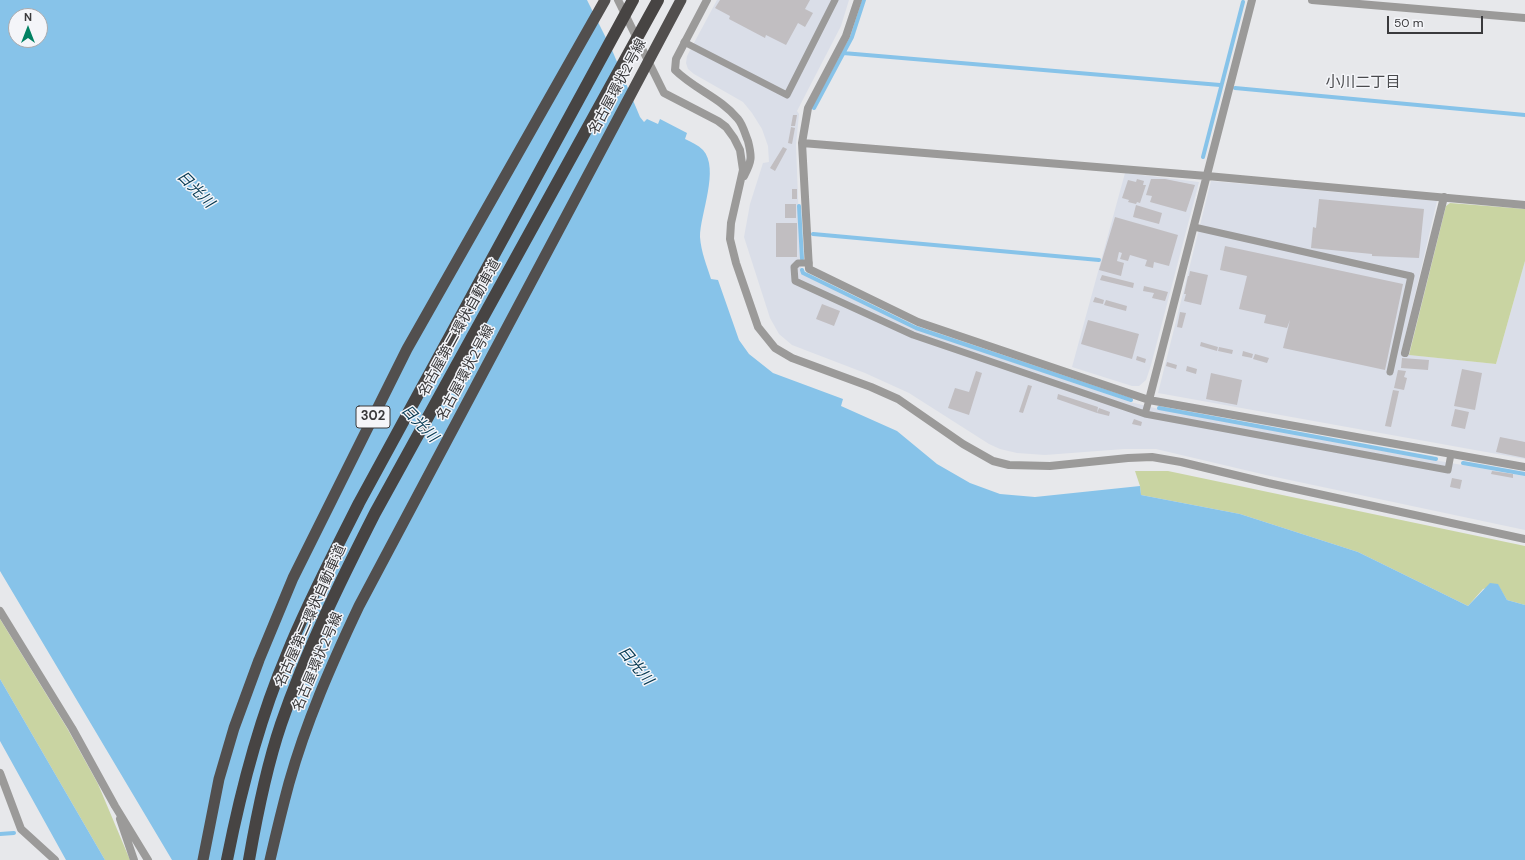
<!DOCTYPE html>
<meta charset="utf-8">
<style>
body{margin:0}
#map{position:relative;width:1525px;height:860px;overflow:hidden;background:#e7e8eb;font-family:"DM Sans",sans-serif}
canvas{display:block}
.north{position:absolute;left:8px;top:8px;width:40px;height:40px;box-sizing:border-box;background:#f4f5f9;border:1px solid #aaaaad;border-radius:50%;rotate:0deg;font-size:11px;font-weight:700;line-height:16px;text-align:center;color:#3a3a3c}
.north::after{content:'';display:block;margin:auto;width:14px;height:18px;background:#018162;clip-path:polygon(50% 0,100% 100%,50% 72%,0 100%)}
.scale{position:absolute;left:1387px;top:16px;width:96px;height:18px;box-sizing:border-box;border:2px solid #3a3a3c;border-top:0;padding-left:5px;font-size:12px;line-height:14px;white-space:nowrap;color:#3a3a3c;-webkit-text-stroke:3px #f4f5f9;paint-order:stroke}
</style>
<div id="map">
<canvas width="1525" height="860"></canvas>
<div class="north">N</div>
<div class="scale">50 m</div>
</div>
<script>
const ctx = document.querySelector('canvas').getContext('2d');
ctx.lineJoin = 'round';
function fill(path, color) { ctx.fillStyle = color; ctx.fill(path, 'evenodd'); }
function stroke(path, color, width, dash) { ctx.strokeStyle = color; ctx.lineWidth = width; ctx.lineCap = dash ? 'butt' : 'round'; ctx.setLineDash(dash || []); ctx.stroke(path); }
function drawText(font, color, halo, rows, align = 'center') {
  ctx.font = font + ' "DM Sans","Noto Sans JP",sans-serif'; ctx.lineWidth = 3; ctx.setLineDash([]); ctx.textBaseline = 'middle'; ctx.strokeStyle = halo; ctx.fillStyle = color; for (const [text, x, y, turn = 0] of rows) {
    ctx.save(); ctx.translate(x, y); ctx.rotate((+turn || 0) * Math.PI / 180); ctx.textAlign = isNaN(turn) ? turn : align; if (halo) ctx.strokeText(text, 0, 0); ctx.fillText(text, 0, 0); ctx.restore();
  }
}
const built = new Path2D(`
 M717,0H849L841,26L797,111L799,114L796,145L801,274L915,329L1130,402L1163,410L1371,449L1525,476V530L1266,475L1156,449H1124L1045,455L1017,453L1000,449L989,444L909,393L865,373L792,345L779,334L770,318L744,237L750,204L763,163L769,162L768,146L762,129L752,113L743,102L694,74L688,69L686,63L687,56Z
 M1125,173L1199,182L1151,365L1146,380L1139,386H1132L1072,367Z
 M1211,181L1437,201L1401,354L1496,364L1525,261V459L1158,393Z`);
const green = new Path2D(`
 M1450,203L1525,209V261L1496,364L1409,355L1446,206Z
 M1135,471H1168L1525,546V605L1507,600L1498,585L1483,589L1468,606L1358,552L1240,514L1141,495L1140,486Z
 M0,619L67,728L98,784L130,860H105L0,679Z`);
const water = new Path2D(`
 M0,0H587L612,50L640,117L644,122L647,119L658,124L660,119L687,133L685,139C691,142 698,145 703,150C720,169 700,214 700,237C701,252 707,266 711,279L718,280L739,340L749,354L773,373L843,399L841,406L897,431L937,464L970,483L1000,494L1035,497L1140,486L1141,495L1240,514L1358,552L1468,606L1490,583L1498,584L1507,600L1525,605V860H172L0,571ZM16,16H40V40H16Z
 M0,679L105,860H66L0,741Z`);
const stream = new Path2D(`
 M843,53L1220,85
 M1235,88L1525,115
 M814,108L852,37L864,0
 M1203,157L1243,2
 M799,206L802,259
 M813,234L1099,260
 M802,270L803,273L916,328L1131,400
 M1159,408L1436,459
 M1463,463L1525,474
 M0,834L14,833`);
const building = new Path2D(`
 M720,0H810L805,9L813,13L805,27L798,23L786,45L766,35L765,38L729,19L730,16L715,8Z
 M793,115H797L795,126H791Z
 M791,127L795,128L792,144L788,143Z
 M783,147L787,149L775,171L770,168Z
 M1137,179L1144,181L1143,185H1146L1140,203L1137,202L1136,204L1128,202L1129,200L1122,198L1128,180L1136,182Z
 M1151,179H1165L1195,185L1186,212L1150,202L1152,196L1146,195Z
 M792,189H797V199H792Z
 M1319,199L1424,209L1419,258L1372,256V254L1311,248L1313,227L1316,228Z
 M785,204H796V218H785Z
 M1136,205L1162,213L1159,224L1133,217Z
 M1115,217L1178,235L1169,266L1154,262L1153,268L1145,266L1147,260L1130,255L1128,261L1120,259L1122,253L1119,252L1117,261L1124,263L1121,276L1099,270Z
 M776,223H797V257H776Z
 M1225,246L1403,284L1385,370L1283,348L1290,320L1287,328L1264,323L1266,315L1239,309L1247,276L1220,270Z
 M1190,271L1208,275L1201,305L1184,301L1186,294H1184L1188,276H1189Z
 M1102,275L1134,283L1133,288L1100,280Z
 M1144,286L1168,292L1165,301L1152,298L1154,293L1143,291Z
 M1095,297L1104,300L1103,304L1093,302Z
 M1106,300L1127,306L1126,311L1104,305Z
 M822,304L840,311L834,326L816,319Z
 M1180,312L1186,313L1182,328L1177,327Z
 M1088,320L1139,334L1132,359L1081,344Z
 M1201,342L1218,347L1217,351L1200,346Z
 M1219,347L1233,350L1232,354L1218,351Z
 M1243,351L1253,354L1252,358L1242,356Z
 M1255,354L1269,358L1267,363L1253,359Z
 M1137,356L1146,359L1145,363L1136,360Z
 M1402,358L1429,360L1428,370L1401,368Z
 M1167,362L1177,365L1176,369L1166,366Z
 M1187,366L1197,369L1196,374L1186,371Z
 M1462,369L1482,373L1475,410L1454,406Z
 M1398,370L1406,371L1404,377L1407,378L1404,390L1394,388Z
 M976,371L982,373L969,415L948,408L955,388L969,392Z
 M1211,373L1242,380L1237,405L1206,399Z
 M1028,385L1032,386L1023,413L1019,412Z
 M1393,390L1399,391L1391,427L1385,426Z
 M1058,394L1098,407L1097,413L1057,399Z
 M1099,408L1110,412L1109,416L1097,413Z
 M1455,409L1469,412L1465,429L1451,426Z
 M1134,419L1142,422L1141,426L1132,424Z
 M1500,437L1525,442V458L1496,452Z
 M1492,471L1513,474V478L1491,474Z
 M1452,478L1462,480L1460,489L1450,487Z`);
const service = new Path2D(`
 M684,42L787,95L835,0
 M1194,227L1411,276L1390,372
 M809,263H798L794,267L795,281L913,335L1145,414L1448,470L1451,454
 M1145,414L1149,400`);
const minor = new Path2D(`
 M618,0L664,93L718,121L726,127L734,138L740,150L743,170L731,223L730,239L736,263L758,327L775,348L792,358L871,387L898,399L963,444L993,461L1009,465L1050,466L1128,458L1152,457L1181,462L1268,483L1525,539
 M707,0L676,59L675,70C694,89 721,98 738,119C743,125 745,134 748,141C752,157 752,161 744,176
 M1312,0L1525,18
 M802,143L808,108L846,36L858,0
 M1525,205L1207,176L802,143L809,269L918,322L1149,400L1525,467
 M1405,353L1444,197
 M1149,400L1252,0
 M0,611L72,728L115,806L148,860
 M0,773L21,829L55,860
 M120,819L134,860`);
const trunk = new Path2D(`
 M203,860L219,779L234,728L259,660L293,578L407,349L605,0`);
const trunkBridge = new Path2D(`
 M270,860C276,834 282,809 289,783C306,722 332,663 359,606L681,0`);
const motorwayBridge = new Path2D(`
 M227,860C241,789 259,720 287,654C308,602 334,553 359,503L633,0
 M249,860C257,814 266,768 281,724C306,651 340,582 375,513L658,0`);
const shields = [
 [373,417,34]
];
const shieldNames = [
 ["302",373,417]
];
const streetNames = [
 ["名古屋環状2号線",618,87,-62],
 ["名古屋第二環状自動車道",460,328,-61],
 ["名古屋環状2号線",466,373,-62],
 ["名古屋第二環状自動車道",311,616,-66],
 ["名古屋環状2号線",318,662,-67]
];
const neighbourhoodNames = [
 ["小川二丁目",1363,83]
];
const waterNames = [
 ["日光川",195,190,45],
 ["日光川",419,424,46],
 ["日光川",635,666,50]
];
fill(built, '#dadee8');
fill(green, '#c9d4a2');
fill(water, '#87c3e9');
stroke(stream, '#87c3e9', 4);
fill(building, '#c1bec1');
stroke(service, '#9b9a99', 7);
stroke(minor, '#9b9a99', 8);
stroke(trunk, '#524f4e', 11);
stroke(trunkBridge, '#524f4e', 11);
stroke(motorwayBridge, '#474443', 12);
for (const [x, y, w] of shields) { const box = new Path2D(); box.roundRect(x - w / 2, y - 11, w, 22, 3); ctx.fillStyle = '#f4f5f9'; ctx.fill(box); stroke(box, '#3a3a3c', 1); }
drawText('bold 13px', '#3a3a3c', null, shieldNames);
drawText('14px', '#3a3a3c', '#f4f5f9', streetNames);
drawText('15px', '#494a4d', '#f4f5f9', neighbourhoodNames);
drawText('italic 15px', '#02364f', '#f4f5f9', waterNames);
</script>
